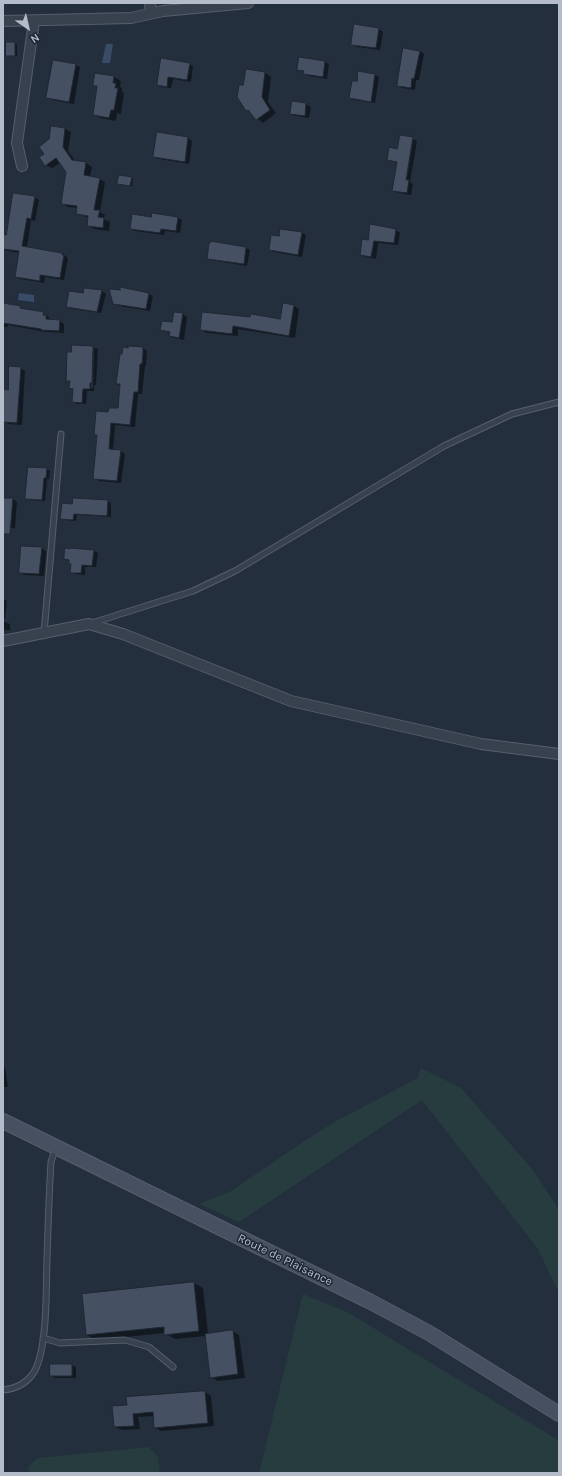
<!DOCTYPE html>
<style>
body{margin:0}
#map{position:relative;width:562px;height:1476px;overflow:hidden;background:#242f3e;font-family:Karla,sans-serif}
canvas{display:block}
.frame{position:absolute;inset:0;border:4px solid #b4bcc9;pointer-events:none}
.north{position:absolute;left:8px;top:8px;width:40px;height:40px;-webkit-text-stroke:3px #1d2633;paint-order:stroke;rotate:146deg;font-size:11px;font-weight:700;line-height:16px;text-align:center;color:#b4bcc9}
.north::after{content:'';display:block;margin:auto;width:14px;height:18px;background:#b4bcc9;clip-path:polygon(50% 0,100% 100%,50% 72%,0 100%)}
</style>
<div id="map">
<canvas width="562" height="1476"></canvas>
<div class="frame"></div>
<div class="north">N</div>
</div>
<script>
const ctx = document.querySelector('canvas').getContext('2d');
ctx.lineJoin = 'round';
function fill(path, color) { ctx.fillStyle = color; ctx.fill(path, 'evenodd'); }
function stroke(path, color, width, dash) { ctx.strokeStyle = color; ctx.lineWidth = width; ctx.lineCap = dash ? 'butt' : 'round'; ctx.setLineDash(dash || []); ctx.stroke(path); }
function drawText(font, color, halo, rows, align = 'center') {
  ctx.font = font + ' Karla,sans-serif'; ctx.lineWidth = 3; ctx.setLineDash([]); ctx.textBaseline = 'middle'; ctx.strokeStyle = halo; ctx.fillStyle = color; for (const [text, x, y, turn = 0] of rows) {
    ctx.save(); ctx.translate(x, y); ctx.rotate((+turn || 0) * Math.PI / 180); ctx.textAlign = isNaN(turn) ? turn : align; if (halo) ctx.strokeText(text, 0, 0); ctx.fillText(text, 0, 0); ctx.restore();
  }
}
const green = new Path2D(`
 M421,1068L461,1088L533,1170L559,1210V1293L538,1249L422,1100L239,1222L199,1204L231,1191L303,1142L336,1121L418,1078Z
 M303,1294L347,1312L558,1440L559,1473H259Z
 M149,1447L158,1457L160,1473H29L28,1467L37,1458Z`);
const water = new Path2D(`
 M106,44H113L110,63H102Z
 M19,293L34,295V302L18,300Z`);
const shadow = new Path2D(`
 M379,29L383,32L380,50L357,47L352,44Z
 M15,43L17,44V56H9L7,55Z
 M404,49L420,51L424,54L419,80H416L415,90L402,88L398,85Z
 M161,60L189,64L193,66L191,82L173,79L171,88L162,87L158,85Z
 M325,62L329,64L327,79L309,76L305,74V72L298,69Z
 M75,65L80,67L74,104L52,100L48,98Z
 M247,70L265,73L271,77L268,102L276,113L263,123L247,110L244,87Z
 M375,75L379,77L375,103L355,100L350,98Z
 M114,77L121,81L120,87L122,88V92L124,93L121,114L117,113L116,121L101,118L94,115L98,87L95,85Z
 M293,102L306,104L311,107L309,118L296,116L291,114Z
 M52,127L65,129L71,132L68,151L76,162L86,163L92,167L90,177L99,179L105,182L100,212L105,215L104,219L110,222L109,231L94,229L88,225L89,218L83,216L77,213L78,208L68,207L62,203L67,172L60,163L52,168L46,165L45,154Z
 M158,134L188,138L192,141L189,164L159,159L155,157Z
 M413,139L417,141L410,182L413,184L411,195L398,193L393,190L398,163L388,160L398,150L404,185H406Z
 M132,178L133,179L132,186L118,184Z
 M34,197L39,200L35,221L31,220L27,247L62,254L66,256L68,259L64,280L45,277L44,283L21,279L16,276L20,253L3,250V235L7,236Z
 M152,218H178L182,220L180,233L165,231L164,235L135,231L131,228Z
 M371,225L396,230L400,233L398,245L378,243L376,259L365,257L361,255L369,241Z
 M302,233L306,235L302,257L274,252L270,250L280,237Z
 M211,242L246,248L250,250L247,266L211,260L208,258Z
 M84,289L102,291L106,294L101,313L72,309L67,307L83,294Z
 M121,291L149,294L153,296L150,311L119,306L114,303Z
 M3,303L43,313L48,316L50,320L60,321L64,324V333L46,332L8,325V327H3Z
 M294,306L299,309L295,338L238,329V336L207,333L201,330L251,318L281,320Z
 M175,313L183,314L187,317L184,340L174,338L170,336V333L161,330L173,324Z
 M73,346L93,347L98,349L96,385H94V391H87L86,404H77L73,402V390L70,388L71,382L67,380ZM92,347H94L93,388H91Z
 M129,347L143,348L147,351L146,366H145L142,394H138L135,427L115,425L113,450L121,451L125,454L121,483L99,481L94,478L98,436L95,435L109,413L119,409L121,386L117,384Z
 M20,368L25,371L22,425L8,424L3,421V390L9,391Z
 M47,469L50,471L49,479H47L45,501L30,500L26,498Z
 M3,499H13L17,502L15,528L3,527Z
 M74,499L108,501L111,503V517L77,515L76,521L65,520L61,518L73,505Z
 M41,548L46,551L44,576L24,575L20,572Z
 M71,549L94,551L98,553L96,567H85V575L75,574L71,572L72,565L70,563V561L65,559Z
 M3,599L7,601L5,619L3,618Z
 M3,621L10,624V630H3Z
 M3,1066L5,1067L8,1087H3Z
 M194,1283L203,1288L208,1334L232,1331L239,1335L245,1378L218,1381L211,1377L206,1336L175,1339L165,1333L96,1340L87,1335L83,1295Z
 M72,1365L76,1367V1378H55L51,1375Z
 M205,1392L211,1396L214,1426L161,1431L155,1427L154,1416L138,1417L140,1429L122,1430L115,1427L113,1407Z`);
const building = new Path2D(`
 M354,24L379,28L376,48L351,45Z
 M6,42H15V56H6Z
 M403,48L420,51L414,79L412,78L411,88L397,86Z
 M299,57L325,61L323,77L303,74L304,71L297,70Z
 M161,58L190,63L187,80L168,77L167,87L157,85Z
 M53,60L76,64L69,102L46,98Z
 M246,69L265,72L262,97L270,110L256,120L248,110L246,111L237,97L239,85H243Z
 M358,71L375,74L371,102L349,98L352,81H357Z
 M95,73L114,76L113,83H116L115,88H118L114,110H111L109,118L93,115L97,86H93Z
 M292,101L306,103L305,116L290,114Z
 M51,126L65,128L63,147L72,160L86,162L84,175L100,178L94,210H100L98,217L104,218L103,228L87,226L88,216L76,214L77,206L61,204L66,172L56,158L45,166L39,157L44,154L39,147L49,139Z
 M157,132L188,137L185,162L153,157Z
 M400,135L413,137L406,180H409L407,193L392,191L397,162L387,160L389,147L397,149Z
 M119,175L132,177L130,186L117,184Z
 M13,193L35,196L31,219L27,218L22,246L62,253V255H64L60,278L40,275V281L15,277L19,251L3,249V234L6,235Z
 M152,213L178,217L176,231L161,229L160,233L130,229L132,214L151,217Z
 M370,224L396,229L394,243L374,241L371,257L360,255L362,239L368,240Z
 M280,229L302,232L298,255L269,250L271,235L279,236Z
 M210,241L246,247L244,264L207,259L209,243H210Z
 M120,287L149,293L146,309L113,304L109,289L120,290Z
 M84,288L102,290L97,312L66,307L69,291L83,293Z
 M3,303L21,306L20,308L44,312L43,315H46V319L60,320L59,331L41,330V329L3,323Z
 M283,303L294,305L289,336L233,326L232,334L200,330L202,312L250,317L251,314L280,319Z
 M174,312L183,313L179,338L169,336L170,332L160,330L162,321L172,322Z
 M72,345L93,346L92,383H90V389H83L82,403L72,402L73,389L69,388L70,381H66L67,352H71Z
 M128,346L143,347V353L142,364H140L138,392H134L130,425L111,423L109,449L121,450L117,481L93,479L97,435H94L96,411L108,412L109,408H118L120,384H116L120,354H122L123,347L128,348Z
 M9,366L21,367L17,423L3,422V389L8,390Z
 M28,467L47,468L46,478H44L42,500L25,499Z
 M3,498H13L10,534H3Z
 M73,498L108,500L107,516L74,514L73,520L60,519L62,503L72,504Z
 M21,546L42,547L39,574L19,573Z
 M65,548L70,549V548L94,550L92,566L82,565L81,573H70L71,564H69V560L64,559Z
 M194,1282L199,1331L164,1335V1327L86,1335L82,1294Z
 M233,1330L238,1374L210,1378L205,1334Z
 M50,1364H72V1376H50Z
 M205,1391L208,1423L154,1428L153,1412L133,1414L134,1426L114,1427L112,1406L127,1405L126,1397Z`);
const service = new Path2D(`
 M92,623L193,591L235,571L444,446L512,414L559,402
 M44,633L61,434
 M43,1338L60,1343L125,1340L149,1347L173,1367
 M3,1390C14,1389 25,1384 32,1375C48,1355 46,1287 47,1259C48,1227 49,1194 51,1162L56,1147`);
const minor = new Path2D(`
 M150,3L151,13
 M3,21L131,18L163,11L248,3
 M22,166L17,143L34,21
 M3,641L89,624L123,634L291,701L481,744L559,754`);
const secondary = new Path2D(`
 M3,1121L371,1302L429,1333L559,1414`);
const streetNames = [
 ["Route de Plaisance",285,1260,26]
];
fill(green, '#263c3f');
fill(water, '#394c67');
fill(shadow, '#0007');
fill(building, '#455162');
stroke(building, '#1f2835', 1);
stroke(service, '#565f6c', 7);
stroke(minor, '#565f6c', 12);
stroke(secondary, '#565f6c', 16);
stroke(service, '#38414e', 5);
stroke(minor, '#38414e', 10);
stroke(secondary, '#465061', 14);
drawText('12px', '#b4bcc9', '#1d2633', streetNames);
</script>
